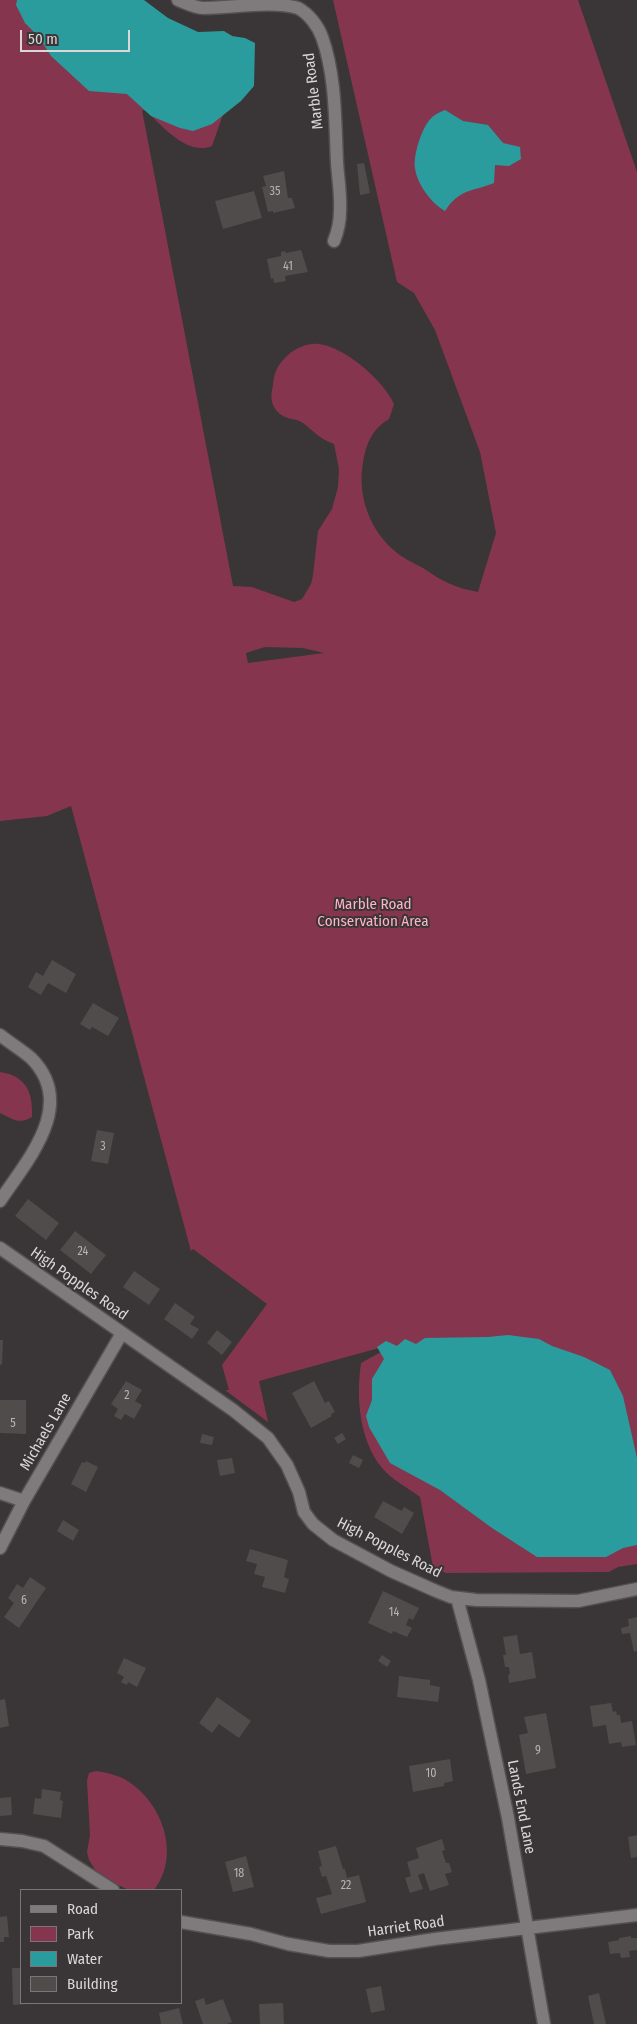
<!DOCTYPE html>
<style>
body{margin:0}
#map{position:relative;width:637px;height:2024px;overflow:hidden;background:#3a3536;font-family:"Fira Sans Condensed",sans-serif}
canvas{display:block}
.legend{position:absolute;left:20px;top:1889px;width:162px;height:115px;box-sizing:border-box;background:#3a3536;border:1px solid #7a7677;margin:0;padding:6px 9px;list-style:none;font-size:15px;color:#dad7d8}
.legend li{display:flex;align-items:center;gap:10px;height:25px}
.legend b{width:25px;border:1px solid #7a7677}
.scale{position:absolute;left:20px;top:30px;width:110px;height:22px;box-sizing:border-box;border:2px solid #dad7d8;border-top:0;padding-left:6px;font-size:15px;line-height:18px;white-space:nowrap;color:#dad7d8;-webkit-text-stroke:4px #3a3536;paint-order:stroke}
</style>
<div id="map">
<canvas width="637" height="2024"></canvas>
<ul class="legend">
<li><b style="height:6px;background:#7f7a7b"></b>Road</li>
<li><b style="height:14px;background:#85364e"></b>Park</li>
<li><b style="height:14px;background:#2b9c9d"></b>Water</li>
<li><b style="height:14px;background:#504c4c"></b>Building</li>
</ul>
<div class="scale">50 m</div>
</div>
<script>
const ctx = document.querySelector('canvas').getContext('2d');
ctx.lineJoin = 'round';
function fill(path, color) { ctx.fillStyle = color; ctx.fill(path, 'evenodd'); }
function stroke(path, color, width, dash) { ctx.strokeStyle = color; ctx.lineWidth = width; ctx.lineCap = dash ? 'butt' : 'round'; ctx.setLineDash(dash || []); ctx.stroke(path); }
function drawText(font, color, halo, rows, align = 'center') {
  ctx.font = font + ' "Fira Sans Condensed",sans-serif'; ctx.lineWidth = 4; ctx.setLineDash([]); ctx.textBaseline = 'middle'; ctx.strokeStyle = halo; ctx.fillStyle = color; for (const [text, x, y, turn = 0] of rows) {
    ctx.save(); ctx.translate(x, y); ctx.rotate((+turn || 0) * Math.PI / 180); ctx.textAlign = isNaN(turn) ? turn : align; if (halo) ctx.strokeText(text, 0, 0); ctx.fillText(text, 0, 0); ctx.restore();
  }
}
const green = new Path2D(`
 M0,0H138L191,33C211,38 222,22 240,43L227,103L212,146C186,156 163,126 146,111L142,110L233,586L252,587L294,602L302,599L311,584L313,575L318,531L332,509L338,487L339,469L334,444C318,438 315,432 303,423C294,417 285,421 276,410C270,402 271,394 273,385C274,372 278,364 288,355C296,348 308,343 319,344C345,347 384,381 394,404L389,419C372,429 366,444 363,463C357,496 370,531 396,552C404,559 414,563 423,568C442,581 455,588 478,592L496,533L480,452L435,330L414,293L397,282L333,0H578L637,172V1564L618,1567L609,1572L446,1573L433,1567L420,1497C408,1488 391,1479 382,1468C359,1440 356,1397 361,1363L381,1352L390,1345L259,1381L268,1422L225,1390H229L222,1365L267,1304L193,1249L191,1251L71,806L47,816L0,821ZM265,647L303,648L324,653L248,663L246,653Z
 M0,1072C27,1076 33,1093 32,1117C19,1125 13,1119 0,1113Z
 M96,1771C108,1773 119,1775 129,1782C163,1804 181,1856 154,1890H129L99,1876L89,1860L87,1852L90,1835L87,1781L89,1773Z`);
const water = new Path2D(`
 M17,0H144L168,18L198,32L224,31L232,36L245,38L255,43L254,86L241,101L212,124L193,131L180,128L151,116L127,94L89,91L51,56L39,37L25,23L16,5Z
 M445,110L463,121L488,125L503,143L520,147L521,159L509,166L495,165L494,183C472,192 460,188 445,211C431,203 417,184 415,168C413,154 423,122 435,115C438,113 442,111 445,110Z
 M508,1335L539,1339L552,1346L584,1357L610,1370L623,1396L637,1458V1545L623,1548L606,1557H537L492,1528L440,1490L390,1463L369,1427L366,1416L372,1400V1379L384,1359L377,1347L386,1341L397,1346L405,1339L416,1344L425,1338L488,1337Z`);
const building = new Path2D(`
 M364,163L370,193L360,195L357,164Z
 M284,171L288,198H292L295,208L273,213V211L268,212L262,187L266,186L263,176Z
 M254,191L262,218L223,229L215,201Z
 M301,250L308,272L285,276L286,281L274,283L273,278L271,279L267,259L281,256V252L285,251L286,253Z
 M52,960L76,974L66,993L48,983L41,995L28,987L36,972L43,976Z
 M93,1003L119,1018L108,1036L92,1027L90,1030L80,1024Z
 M97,1130L114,1133L108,1164L91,1161Z
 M28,1199L59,1223L46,1240L15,1216Z
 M75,1231L106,1255L91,1274L60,1250Z
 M134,1271L160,1289L149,1305L123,1287Z
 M175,1303L195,1317L190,1324L199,1329L192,1339L164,1319Z
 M217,1330L232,1342L222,1355L207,1343Z
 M0,1340H3L2,1364L0,1365Z
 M126,1381L142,1390L135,1401L142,1405L134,1419L125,1414L121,1420L114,1416L118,1409L111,1404Z
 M314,1381L325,1403L329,1401L335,1412L331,1414L332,1416L311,1428L292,1393Z
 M0,1400H26V1434L0,1433Z
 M342,1433L346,1439L338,1444L334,1438Z
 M202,1434L214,1437L212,1445L200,1443Z
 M353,1455L363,1460L359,1468L349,1463Z
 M232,1458L235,1473L220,1476L217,1460Z
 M86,1461L98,1467L86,1492L71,1484L82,1462L85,1463Z
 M383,1501L402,1511L404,1507L414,1513L402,1534L374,1517Z
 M63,1520L79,1530L73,1541L57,1531Z
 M250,1549L288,1560L284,1577L289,1579L285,1593L262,1587L265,1577L254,1574L257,1564L246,1561Z
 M30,1577L46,1588L19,1628L4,1617L14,1603L8,1598L17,1584L23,1588Z
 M383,1591L419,1608L413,1620L409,1618L406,1625L412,1628L407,1637L393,1631L392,1634L368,1623Z
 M637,1617V1651L634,1652L630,1633L622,1634L621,1628L629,1626L628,1619Z
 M517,1635L520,1654L532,1652L536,1678L509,1683L508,1675L510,1674L509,1667H505L503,1655H506L503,1637Z
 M382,1655L391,1661L387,1667L378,1661Z
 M124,1658L146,1668L137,1687L128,1682L127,1685L121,1682L124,1677L117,1673Z
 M399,1676L430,1680V1685L440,1687L438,1702L397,1697Z
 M217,1697L251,1721L239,1738L219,1724L212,1733L199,1723Z
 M5,1699L9,1726L0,1728V1700Z
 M611,1703L613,1712L616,1711L617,1715H620L621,1723L632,1721L636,1745L622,1747L621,1742L609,1744L606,1725L593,1727L590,1706Z
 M546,1713L556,1768L526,1774L519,1735L528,1733L524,1717Z
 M450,1759L453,1781L444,1783V1786L413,1792L409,1766Z
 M42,1789L61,1792L60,1800L63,1801L61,1818L33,1814L35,1798L41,1799Z
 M11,1797L12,1815L0,1816V1798Z
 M637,1835V1857L631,1858L628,1837Z
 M442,1839L445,1850L442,1851L446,1863H449L452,1872L445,1874L449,1885L430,1891L424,1873L418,1875L423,1889L410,1893L405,1878L411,1876L407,1862L419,1858L416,1848Z
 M336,1846L343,1869H345L347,1878L359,1875L366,1902L321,1914L316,1898L332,1894L326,1876L322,1877L319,1867L322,1866L318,1851Z
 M246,1856L254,1887L233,1892L225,1862Z
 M7,1916L9,1937H4V1942H0V1917Z
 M631,1936V1938H637V1950L629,1951L630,1957L621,1958L620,1953L610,1954L608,1942L619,1940V1938Z
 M12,1968H21V2003H29V2004L13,2005Z
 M381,1986L385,2010L371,2013L366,1989Z
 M599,1993L606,2024H594L588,1996Z
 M204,1998L206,2005L223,1999L232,2022L227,2024H203L195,2001Z
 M283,2003L284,2024H260L259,2004Z
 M179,2008L183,2024H161L159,2013Z`);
const minor = new Path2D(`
 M178,0C186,3 195,8 204,8C233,8 270,0 298,8C309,14 318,26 322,37C336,76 335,121 337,162C338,178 341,195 340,211C340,222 338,231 334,241
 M0,1035C10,1043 22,1050 31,1058C78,1105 27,1160 0,1201
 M0,1248L233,1410L268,1438L287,1465L299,1492L304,1512L313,1524L333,1540L391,1571L436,1591L451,1597L476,1600L578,1601L637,1589
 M0,1493L24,1501
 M0,1548L24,1501L122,1333
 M457,1598L479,1680L508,1818L544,2024
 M0,1839L22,1841L44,1846L113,1890
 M181,1922L251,1934L288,1944L329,1951H358L435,1939L637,1915`);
const numberNames = [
 ["35",275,192],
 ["41",288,267],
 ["3",103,1147],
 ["24",83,1252],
 ["2",127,1396],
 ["5",13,1424],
 ["6",24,1601],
 ["14",394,1613],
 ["9",538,1751],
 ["10",431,1774],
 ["18",239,1874],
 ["22",346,1886]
];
const streetNames = [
 ["Marble Road",314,91,-97],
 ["High Popples Road",79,1284,35],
 ["Michaels Lane",46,1432,-60],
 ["High Popples Road",389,1548,27],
 ["Lands End Lane",521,1807,79],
 ["Harriet Road",406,1927,-8]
];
const parkNames = [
 ["Marble Road",373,905],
 ["Conservation Area",373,922]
];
fill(green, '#85364e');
fill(water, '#2b9c9d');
fill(building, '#504c4c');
stroke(minor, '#555151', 15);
stroke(minor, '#7f7a7b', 12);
drawText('12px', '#b8b4b5', null, numberNames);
drawText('15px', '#dad7d8', '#3a3536', streetNames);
drawText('15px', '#ffb3c4', '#3a3536', parkNames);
</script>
